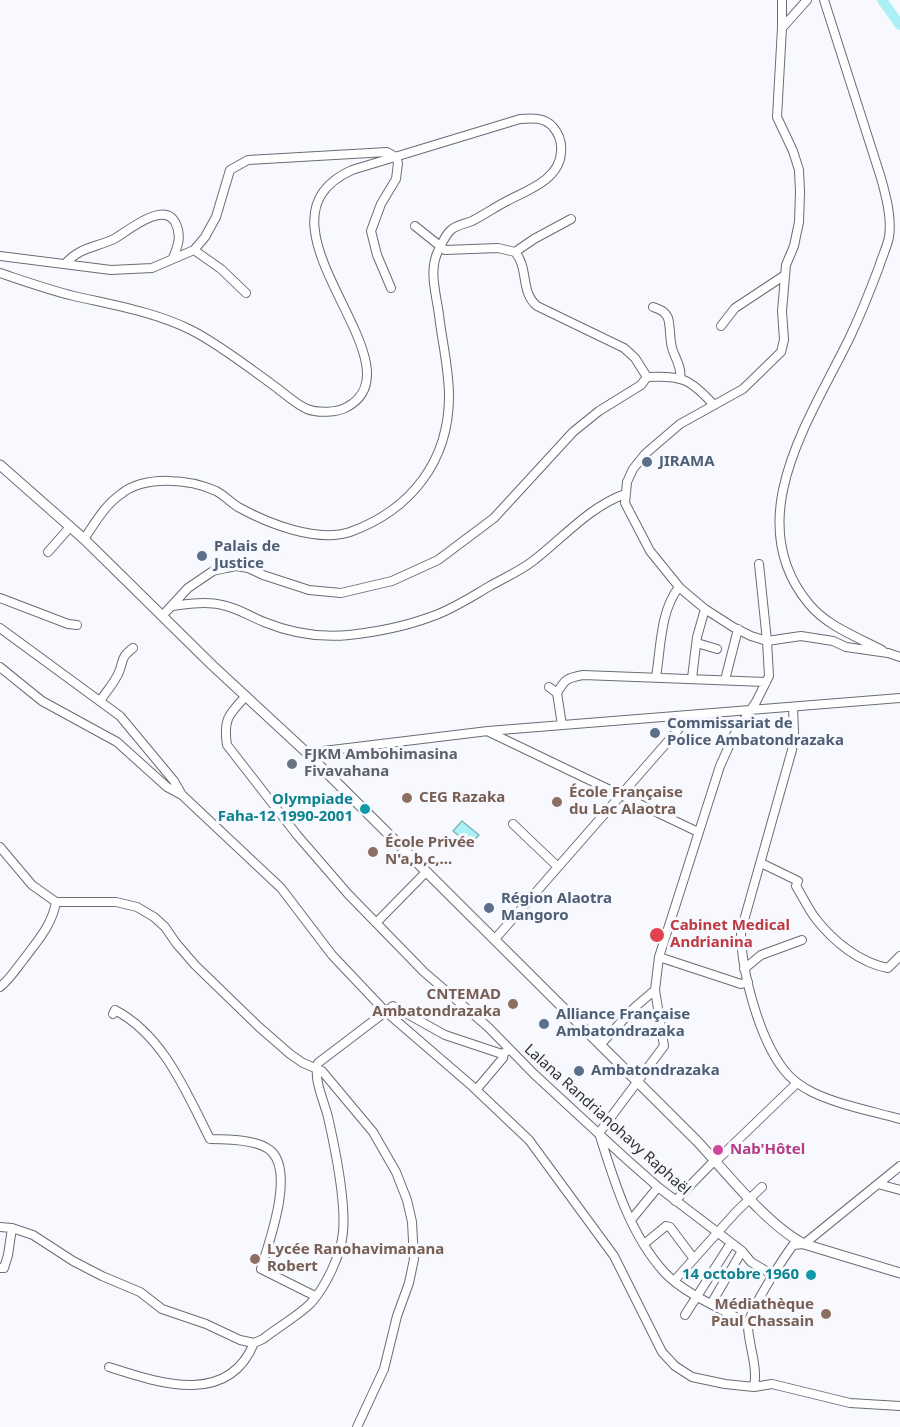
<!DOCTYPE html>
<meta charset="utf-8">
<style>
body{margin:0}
canvas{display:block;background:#f7f9fe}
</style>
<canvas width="900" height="1427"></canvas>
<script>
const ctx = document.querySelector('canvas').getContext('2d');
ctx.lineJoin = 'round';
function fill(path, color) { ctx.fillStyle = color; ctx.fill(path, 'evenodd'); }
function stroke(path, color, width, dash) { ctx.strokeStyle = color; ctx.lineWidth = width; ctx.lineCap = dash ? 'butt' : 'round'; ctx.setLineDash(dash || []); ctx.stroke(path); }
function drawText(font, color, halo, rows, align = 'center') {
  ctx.font = font + ' "Noto Sans",sans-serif'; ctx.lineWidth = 6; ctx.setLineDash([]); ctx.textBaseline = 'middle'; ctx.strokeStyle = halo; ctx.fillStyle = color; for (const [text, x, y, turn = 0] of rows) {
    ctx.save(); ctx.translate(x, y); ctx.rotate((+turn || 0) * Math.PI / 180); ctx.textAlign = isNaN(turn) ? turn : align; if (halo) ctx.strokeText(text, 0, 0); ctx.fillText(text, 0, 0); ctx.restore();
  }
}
const water = new Path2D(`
 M462,821L479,835L470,845L453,831Z`);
const river = new Path2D(`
 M882,0L900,25`);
const minor = new Path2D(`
 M782,0V28
 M807,0L782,28L777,117L793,151L799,170L800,192L799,222L794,246L786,265L782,311L784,340L781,352L743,389L680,424L645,454L633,469L627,482L625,503L650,551L680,588L705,609L733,627L751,636L767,641L801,636L833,641L846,647L888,653L900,657
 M824,0L881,178C886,196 892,218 889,237C887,247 882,257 879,267C870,291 860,316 849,339C810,419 739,520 809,604C827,626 857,637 882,650
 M415,226L445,250L498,248L515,252C529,268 520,292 537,306L624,348L635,358L647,377
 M194,250L221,269L246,293
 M515,252L534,239L571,219
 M0,256L111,270L152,268L194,250L205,237L216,217L230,170L248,160L387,152L396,157L398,163L396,179L381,204L371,231L377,255L391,288
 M65,264C80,247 94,248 114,239C128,231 163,201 175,222C182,235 178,246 173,258
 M0,273C24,281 49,290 74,296C113,305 155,312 191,330C219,344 252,370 277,388C286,395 297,405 307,409C317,413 337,413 347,407C426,364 238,221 352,170L520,119C531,118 545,117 553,127C559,134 562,143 561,152C560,179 528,190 507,201C495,207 484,215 472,221C465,224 456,225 451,230C446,234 442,243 439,249C428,270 436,292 439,315C442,341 449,369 449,396C449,461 411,510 350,532C316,543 267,523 238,507C230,502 224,495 216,491C190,479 145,475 121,494C105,505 95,523 84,539
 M653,307C659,309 665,311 668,318C671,328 669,341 673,351C676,359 682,369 680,378
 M721,326L735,308L785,275
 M647,377C682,375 690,379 713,404
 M48,552L70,527
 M0,598L68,624L77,625
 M172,606C187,604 207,601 222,605C238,608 249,616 264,622C291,633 319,638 349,635C376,632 407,626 433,616C453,609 471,597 490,586C504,578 520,571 533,561C563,538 589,507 625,494
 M163,615L188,588L213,571L226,568L236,566L248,568L263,575L309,590L341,593L392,581L438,560L494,518L573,432L599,411L641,385L647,377
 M0,628L120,716L174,781L182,795L281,888L332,955L385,1011L472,1086L529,1140L614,1256L662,1352L675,1366L692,1377L725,1384L754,1387L772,1384L850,1403L900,1406
 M697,643L717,649
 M0,667L42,701L117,742L167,787L180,794
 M656,677C661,647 660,611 679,587
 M692,678L697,637L705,609
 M725,680L738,629
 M549,687L557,693L562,725
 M557,693C565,679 567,678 583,675L766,682
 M246,696C229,714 223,719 227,745L297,835L348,894L424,972L488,1027L534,1074L624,1157L658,1187L742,1251L751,1262L773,1275
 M100,701C106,692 115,682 119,672C124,660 120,658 133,648
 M793,707L794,732L792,750L741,931C741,971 759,1038 784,1070C791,1079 802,1087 812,1092C839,1105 871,1111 900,1119
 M489,732L698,832
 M307,753L488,731L900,698
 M513,824L558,867
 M0,847L32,885L56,902H116L137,907L154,917L165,927L176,943L195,965L259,1027L290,1054L303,1063L322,1071L373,1132L396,1172L407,1200L412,1222L414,1259L409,1283L397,1316L384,1369L357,1427
 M761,863L798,881L796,886C803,897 808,909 816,919C833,941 860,963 888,968L900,956
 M376,923L426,872
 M495,939L691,715
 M659,957L741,984L748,982
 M744,969L761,955L802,940
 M0,987C10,979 16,969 24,959C38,940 52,925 56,902
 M655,990L664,1046L599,1133C614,1181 630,1235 665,1273C685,1294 722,1309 747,1323
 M113,1014L115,1010C164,1036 186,1092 210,1139C226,1139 260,1139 272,1152C294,1175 269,1242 261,1269L315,1296
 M600,1045L635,1007L655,990L659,957L720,766L734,735L756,702L769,676L767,641L759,564
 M476,1090L503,1058L504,1053
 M878,1184L900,1190
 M675,1201L713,1162L716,1161L797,1083
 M631,1220L658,1187
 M0,1227L12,1228L33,1235L73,1261L102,1276L140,1292L162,1309L206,1324L240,1340L254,1343L263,1339C278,1327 298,1316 311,1303C326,1286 341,1255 343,1232C346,1201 335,1148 328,1117C324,1101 313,1079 318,1063L393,1006L445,1035L502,1054L509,1050
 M644,1244L666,1226L670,1227L694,1259
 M0,1268H4L8,1255L12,1228
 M674,1281L736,1212L762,1187
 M711,1304L742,1251
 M685,1315L731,1243
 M109,1367C159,1383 228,1407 254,1343
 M754,1387C758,1366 749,1347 748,1327C747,1313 783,1259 793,1245L804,1244L900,1166`);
const major = new Path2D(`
 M0,465L84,539L212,665L307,753L697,1141C726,1172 767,1225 804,1244L900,1273`);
const markers = [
 [647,462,6,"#5c6f8a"],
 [202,556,6,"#5c6f8a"],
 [655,733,6,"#5c6f8a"],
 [292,764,6,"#6b7280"],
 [407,798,6,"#8d6e63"],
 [557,802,6,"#8d6e63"],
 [365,809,6,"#0f9aa8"],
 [373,852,6,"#8d6e63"],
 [489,908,6,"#5c6f8a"],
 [657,935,8,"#e0444e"],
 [513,1004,6,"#8d6e63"],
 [544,1024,6,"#5c6f8a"],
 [579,1071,6,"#5c6f8a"],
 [718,1150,6,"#d1479c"],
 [255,1259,6,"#8d6e63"],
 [811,1275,6,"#0f9aa8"],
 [826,1314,6,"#8d6e63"]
];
const serviceNames = [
 ["JIRAMA",659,462],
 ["Palais de",214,547],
 ["Justice",214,564],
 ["Commissariat de",667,724],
 ["Police Ambatondrazaka",667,741],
 ["Région Alaotra",501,899],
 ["Mangoro",501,916],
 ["Alliance Française",556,1015],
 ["Ambatondrazaka",556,1032],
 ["Ambatondrazaka",591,1071]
];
const worshipNames = [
 ["FJKM Ambohimasina",304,755],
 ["Fivavahana",304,772]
];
const educationNames = [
 ["École Française",569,793],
 ["du Lac Alaotra",569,810],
 ["CEG Razaka",419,798],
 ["École Privée",385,843],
 ["N'a,b,c,...",385,860],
 ["CNTEMAD",501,995,"right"],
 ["Ambatondrazaka",501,1012,"right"],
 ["Lycée Ranohavimanana",267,1250],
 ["Robert",267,1267],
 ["Médiathèque",814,1305,"right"],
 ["Paul Chassain",814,1322,"right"]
];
const cultureNames = [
 ["Olympiade",353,800],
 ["Faha-12 1990-2001",353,817],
 ["14 octobre 1960",799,1275]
];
const healthNames = [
 ["Cabinet Medical",670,926],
 ["Andrianina",670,943]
];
const streetNames = [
 ["Lalana Randrianohavy Raphaël",607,1120,42]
];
const hotelNames = [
 ["Nab'Hôtel",730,1150]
];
fill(water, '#aaf0f5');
stroke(water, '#85b6bb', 1.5);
stroke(river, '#aaf0f5', 10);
stroke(minor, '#6a6d74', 10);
stroke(major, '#6a6d74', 11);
stroke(minor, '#fff', 8);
stroke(major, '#fff', 9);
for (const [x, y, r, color] of markers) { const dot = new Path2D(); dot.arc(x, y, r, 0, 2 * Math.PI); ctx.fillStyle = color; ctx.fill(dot); stroke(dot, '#f7f9fe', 2); }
drawText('bold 15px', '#4e5e75', '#f7f9fe', serviceNames, 'left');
drawText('bold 15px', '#5b616d', '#f7f9fe', worshipNames, 'left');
drawText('bold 15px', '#785e54', '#f7f9fe', educationNames, 'left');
drawText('bold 15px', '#0d838f', '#f7f9fe', cultureNames, 'right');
drawText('bold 15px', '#be3a42', '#f7f9fe', healthNames, 'left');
drawText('15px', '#2f3033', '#f7f9fe', streetNames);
drawText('bold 15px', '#b23c85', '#f7f9fe', hotelNames, 'left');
</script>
